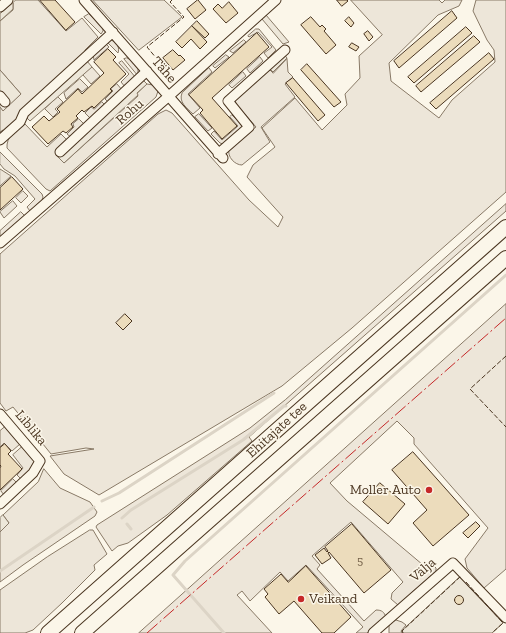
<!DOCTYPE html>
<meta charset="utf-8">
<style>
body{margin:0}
canvas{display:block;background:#fbf6e9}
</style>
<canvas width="506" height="633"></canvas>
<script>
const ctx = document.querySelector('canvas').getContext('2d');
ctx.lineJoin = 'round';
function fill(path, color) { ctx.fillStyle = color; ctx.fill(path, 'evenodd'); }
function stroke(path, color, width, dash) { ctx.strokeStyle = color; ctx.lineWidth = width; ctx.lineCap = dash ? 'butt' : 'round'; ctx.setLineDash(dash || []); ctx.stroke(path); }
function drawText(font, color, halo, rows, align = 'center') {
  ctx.font = font + ' "Zilla Slab",serif'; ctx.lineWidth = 3; ctx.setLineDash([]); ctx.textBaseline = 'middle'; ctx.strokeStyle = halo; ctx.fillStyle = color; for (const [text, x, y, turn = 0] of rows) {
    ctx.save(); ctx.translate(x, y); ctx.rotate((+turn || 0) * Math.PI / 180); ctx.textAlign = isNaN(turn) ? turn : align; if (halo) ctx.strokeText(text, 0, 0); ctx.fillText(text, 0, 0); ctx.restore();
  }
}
const green = new Path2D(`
 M16,0H38L66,31L82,18L98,37L85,50V53L20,111L17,121L5,132L3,130L0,132V107L3,110L21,94L0,70V21L13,10V3Z
 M93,0H164L182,17L139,50Z
 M351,0H439L442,3L445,0H462L459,6L438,15L389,63L391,81L439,118L452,100L495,62L494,50L487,40L473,11L476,0H506V192L352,328L282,386L99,495L64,474L50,456L94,449L86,448L51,454L13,407L6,411L0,403V254L158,114L166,110L172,113L249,200L278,227L283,217L247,177L253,165L275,147L262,128L295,98L322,130L347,105L345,94L360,78L359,56L382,35Z
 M89,14L103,28V31L101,34L84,17Z
 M256,29H259L276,50L268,58L264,53L272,47L258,32L249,37L248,36Z
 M111,40C117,42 120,48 118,53L107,42Z
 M244,40L246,42L233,53L230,51Z
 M105,43L109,47L94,60L93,54Z
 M226,55L229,57L215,68L213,66Z
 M260,57L263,61L250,73L247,69Z
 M127,58L131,60L138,69V76L124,59Z
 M287,59L288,72L293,77L285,84L295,97L261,127L270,142L242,165C235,165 227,157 229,149L256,127L236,104L235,100L269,69L273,73Z
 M122,61L136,78L126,88L121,82L129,74L119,63Z
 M92,67L100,76L91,84L83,75Z
 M209,68L212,72L188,94L200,108L193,114C187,108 178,102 182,93Z
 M243,72L246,76L232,88L229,85Z
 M80,79L88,87L82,92L78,88L66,99L64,93Z
 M117,84L123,91L109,103L105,99L113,91L111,89Z
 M147,84L153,85L158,91L156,97L50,191L46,189L7,148C6,137 16,129 25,124L47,147L61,134L68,141L55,153L64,163L138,96L137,94Z
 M58,97L63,102L55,109L58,112L53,117L45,109Z
 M102,102L106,106L91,119L85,113L91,107L94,109Z
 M199,114L212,128L208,131L195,117Z
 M232,115L242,125V127L223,144L220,143L211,134L214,131L222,140L238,126L230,117Z
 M79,119L85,125L72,138L67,134L74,127L73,124Z
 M0,152L42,194L43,197L42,200L30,211L27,207L35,199L15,176L4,169L0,164Z
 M0,169L11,176L0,186Z
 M23,191L28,196L21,203L16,198Z
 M13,201L17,206L4,218L0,212Z
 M506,204V211L249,437L252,441L167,515L128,543L118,546L112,551L96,527L97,525L250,428L285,400Z
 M21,212L25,216L0,238V231Z
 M506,304V569L484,588L467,568L465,559L488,528L414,444V438L397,421L330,483L347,501L429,570L434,566L436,568V571L398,605L391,599L392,593L403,582L351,522L312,556L320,565L317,569L364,621L376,610C382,610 384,612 386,617L367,633H356L363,627L306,565L288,581L280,572L250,601L242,591L237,595L272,633H139Z
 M5,427L20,444L12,451L4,443L0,447V431Z
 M22,447L35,460V465L21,479L17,475L23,468L13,455Z
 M44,469L60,488L90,502L97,512L95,516L23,565L0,582V532L9,523L3,515L38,482Z
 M13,479L17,483L4,495L1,491Z
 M90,530H93L107,554L94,565L95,570L62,603L33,630L25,633H0V590L47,557Z
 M396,620L402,622L406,625L401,631L402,633H389V625Z`);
const parking = new Path2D(`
 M13,3V9L0,21V14Z
 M266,15L289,42L283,44L262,19Z
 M283,53L287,58L273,72L269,68Z
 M87,61L92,67L30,121L25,116Z
 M0,70L21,94L3,111L0,107Z
 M142,79L147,84L137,93L138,95L64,163L58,157Z
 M3,515L9,523L0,532V518Z
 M460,577L503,623L492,633H403L402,631Z`);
const stream = new Path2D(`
 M102,501L119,493L274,393
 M122,518L131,510L243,440L284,406H286
 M127,524L131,529
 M0,571L94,507
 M224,633L173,575L185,561L506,275`);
const building = new Path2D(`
 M40,0H55L75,22L66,30Z
 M198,0L206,10L195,19L187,9Z
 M337,0H347L348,1L342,6Z
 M229,2L238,13L226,23L213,9L218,4L222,8Z
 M452,11L457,18L399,68L394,61Z
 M311,17L320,27L322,25L326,29L324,31L336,45L326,54L301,25Z
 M349,17L354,23L351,27L345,21Z
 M197,21L209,34L205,38L192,26Z
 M192,26L207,42L200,49L191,39L182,48L176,42Z
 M466,27L472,33L414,83L408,77Z
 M368,31L373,37L369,41L364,34Z
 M257,33L269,47L212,98L237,126L222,139L200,113L203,110L189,95Z
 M474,36L480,42L421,92L416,86Z
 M352,43L359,47L356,51L349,47Z
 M108,49L116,57L113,60L126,74L110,89L112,91L94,108L92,106L84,112L82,110L76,116L78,118L71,124L73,127L66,133L63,131L48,144L32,127L44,116L49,121L60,112L57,109L78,89L82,94L104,73L94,62Z
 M173,50L179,56L180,55L185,60L173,70L163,58Z
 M489,53L494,59L436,109L430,103Z
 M307,64L341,102L334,107L301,70Z
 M293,78L325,115L318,121L286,83Z
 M12,177L23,189L0,210V188Z
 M125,314L132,321L123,330L116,323Z
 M5,444L11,451L8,454L22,469L0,490V468L1,466L0,465V448Z
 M413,452L469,515L433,546L413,523L427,510L392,470Z
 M380,483L405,504L388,524L363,502Z
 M476,522L480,526L468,538L463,533Z
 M352,524L391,570L364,593L329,552L328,553L331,558L322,564L315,555L324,548L327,552L328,551L325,547Z
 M306,566L351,617L334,633H322L294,601L279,614L265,597L268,594L264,589L281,574L288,582Z
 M454.5 600a4.5 4.5 0 1 1 9 0a4.5 4.5 0 1 1-9 0Z`);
const minor = new Path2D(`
 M84,0L223,158
 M0,7L8,0
 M0,96L5,102
 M0,140L20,122L24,113L113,32
 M60,152L147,71
 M218,154L249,127L228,101L285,50
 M0,243L169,96L276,0
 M0,414L40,461L33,473L0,504
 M373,633L453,563L506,618`);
const trunk = new Path2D(`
 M48,633L506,227
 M82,633L506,258`);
const fence = new Path2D(`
 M172,0L170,2L184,17L147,47L172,77
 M506,356L470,389L506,427
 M466,582L503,623L492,633
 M403,633L402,631L460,577L462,578`);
const power = new Path2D(`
 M147,633L506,318`);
const markers = [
 [429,490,4,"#c62828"],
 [301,599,4,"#c62828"]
];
const numberNames = [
 ["5",360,561]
];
const streetNames = [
 ["Tähe",164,70,49],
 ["Rohu",130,112,-41],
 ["Liblika",31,428,50],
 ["Ehitajate tee",277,430,-42],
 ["Välja",423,570,-41]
];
const poiNames = [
 ["Moller Auto",421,490],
 ["Veikand",309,599,"left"]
];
fill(green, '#ede6d9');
stroke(green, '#887966', 1);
fill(parking, '#ede7d9');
stroke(parking, '#887966', 1);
stroke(stream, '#dcd4c6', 3);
fill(building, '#ecdcbc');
stroke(building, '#4a3520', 1);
stroke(minor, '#4a3520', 11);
stroke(trunk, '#4a3520', 16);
stroke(minor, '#fbf6e9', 9);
stroke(trunk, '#fbf6e9', 14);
stroke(fence, '#4a3520', 1, [5, 2]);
stroke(power, '#c62828', 1, [14, 3, 2, 3]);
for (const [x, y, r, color] of markers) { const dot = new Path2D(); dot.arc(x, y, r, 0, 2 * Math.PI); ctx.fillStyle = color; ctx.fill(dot); stroke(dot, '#fbf6e9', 1.5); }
drawText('12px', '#725f47', null, numberNames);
drawText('14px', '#4a3520', '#fbf6e9', streetNames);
drawText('14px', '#4a3520', '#fbf6e9', poiNames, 'right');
</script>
